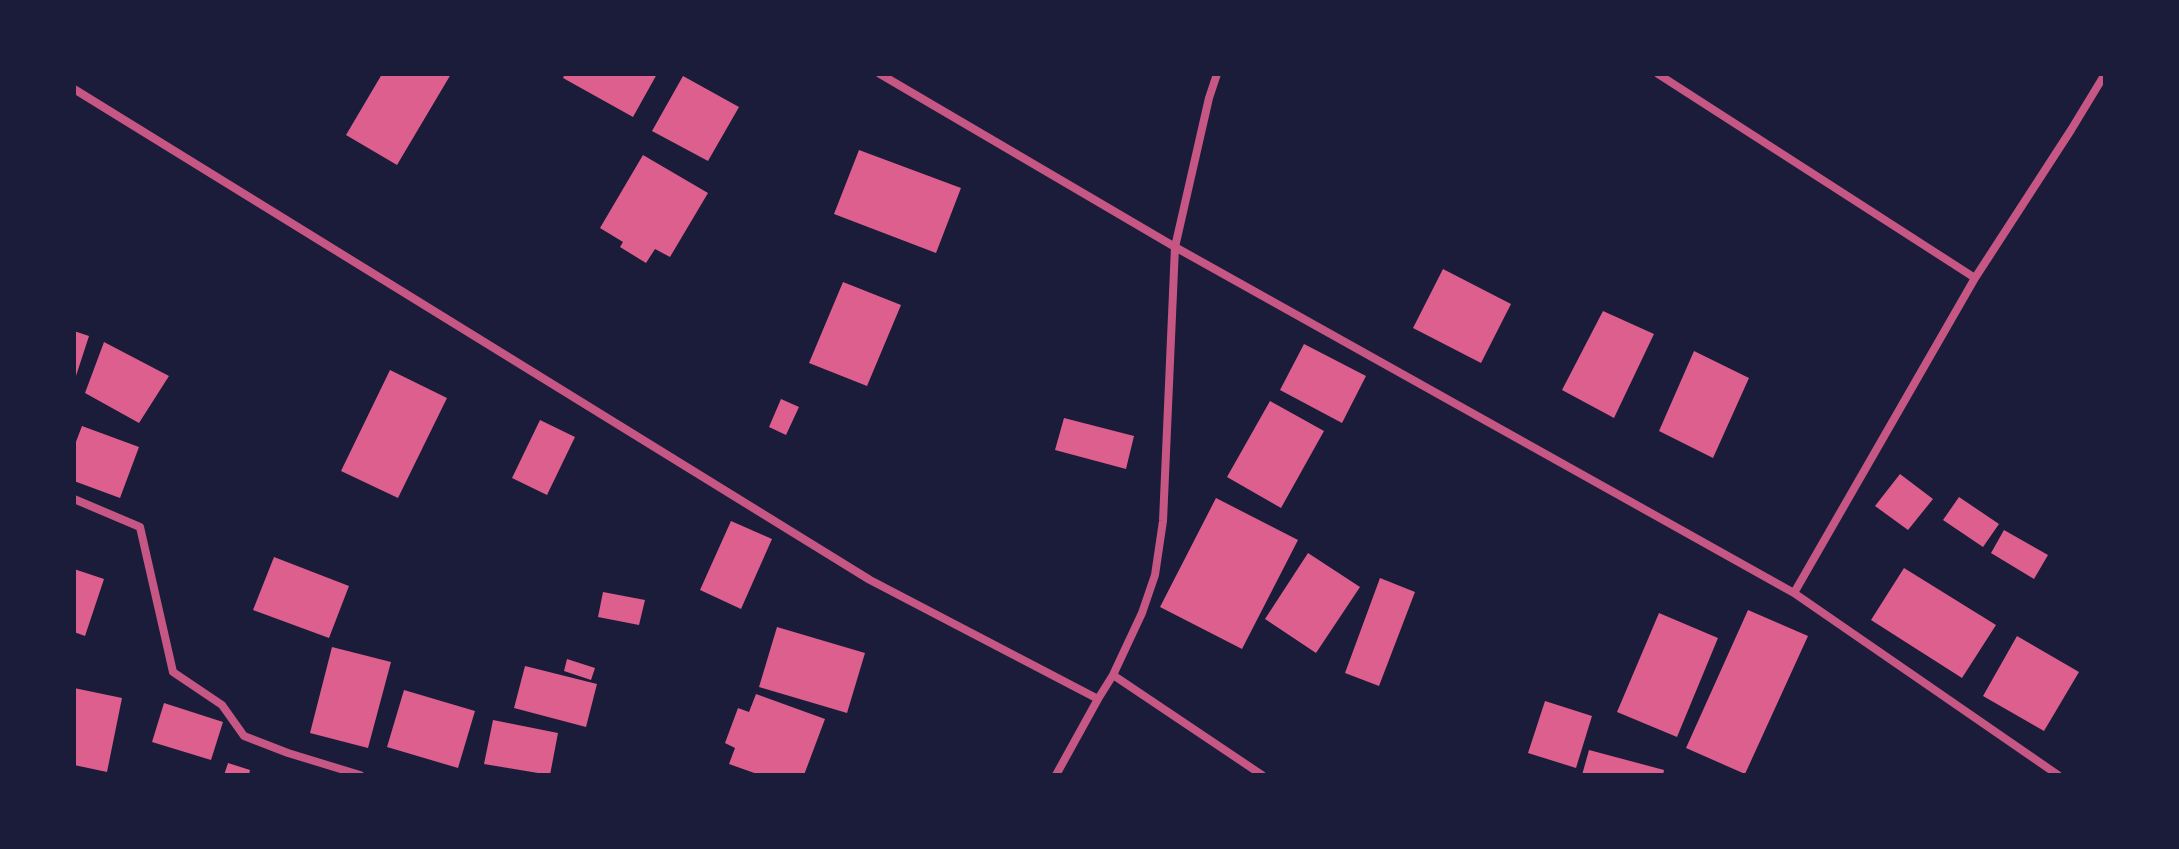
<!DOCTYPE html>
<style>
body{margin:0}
#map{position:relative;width:2179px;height:849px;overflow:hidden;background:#1b1b3a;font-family:"Noto Serif",serif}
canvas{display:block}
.frame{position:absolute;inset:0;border:76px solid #1b1b3a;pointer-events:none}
</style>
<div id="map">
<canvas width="2179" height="849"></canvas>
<div class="frame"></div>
</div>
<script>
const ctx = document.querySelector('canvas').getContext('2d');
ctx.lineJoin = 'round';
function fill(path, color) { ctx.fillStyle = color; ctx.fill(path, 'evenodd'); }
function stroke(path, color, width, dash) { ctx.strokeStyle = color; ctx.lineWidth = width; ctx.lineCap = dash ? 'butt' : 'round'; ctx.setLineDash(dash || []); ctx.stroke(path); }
const building = new Path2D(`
 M382,74H451L397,165L346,135Z
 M565,74H657L633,117L563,78Z
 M683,76L739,107L708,161L652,131Z
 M859,150L961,188L936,253L834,214Z
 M643,155L708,193L670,257L655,249L646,263L620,247L623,242L600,228Z
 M1443,269L1511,304L1481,363L1413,328Z
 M843,282L901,305L867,386L809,363Z
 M1603,311L1654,334L1614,418L1562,390Z
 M74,331L89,336L75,379H74Z
 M104,342L169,376L139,423L85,393Z
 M1304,344L1366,376L1342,423L1280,390Z
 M1694,351L1749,378L1713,458L1659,431Z
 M390,370L447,398L398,498L341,471Z
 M781,399L799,407L786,435L769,427Z
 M1270,401L1324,431L1281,508L1227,477Z
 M1064,418L1134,436L1126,469L1055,450Z
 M540,420L575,437L547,495L512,478Z
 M82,426L139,447L120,498L74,481V447Z
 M1900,474L1933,499L1908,530L1875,506Z
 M1959,497L1999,524L1983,547L1943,520Z
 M1216,498L1298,540L1242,649L1160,607Z
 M731,521L772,539L741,609L700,590Z
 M2004,530L2048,555L2034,579L1991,553Z
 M1308,553L1360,587L1316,653L1265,619Z
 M274,557L349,586L329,638L253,610Z
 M1904,568L1996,625L1962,678L1871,620Z
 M74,569L104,579L85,636L74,632Z
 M1380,578L1415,592L1379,686L1345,673Z
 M603,592L645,600L639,625L598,617Z
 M1748,610L1808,636L1745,774L1686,748Z
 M1659,613L1718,638L1677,737L1617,712Z
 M777,627L865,653L847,713L759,687Z
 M2017,636L2079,672L2044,731L1983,696Z
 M332,647L391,662L368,748L310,733Z
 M567,659L595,668L591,680L564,671Z
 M525,666L597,684L586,727L514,708Z
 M74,688L122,698L107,772L74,765Z
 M404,690L475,711L458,768L387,747Z
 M756,694L825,719L804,775H760L729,764L735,748L725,743L738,708L749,712Z
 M1545,701L1592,716L1576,768L1528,753Z
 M164,703L223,722L211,760L152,742Z
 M493,720L558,733L550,775L484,764Z
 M1589,750L1664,770L1663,775H1582Z
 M228,763L250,770L249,775H224Z`);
const minor = new Path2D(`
 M880,74L1175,247L1794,593L2058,775
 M1658,74L1975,278
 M74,89L870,580L1098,699
 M74,499L140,527L173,672L222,705L244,736L288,753L360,775
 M1794,593L1975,278L2071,130L2105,74
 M1113,675L1262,775
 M1056,775L1098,699L1113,675L1142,613L1155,575L1163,521L1175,247L1209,98L1217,74`);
fill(building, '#dd5f8e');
stroke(minor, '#c65784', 8);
</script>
